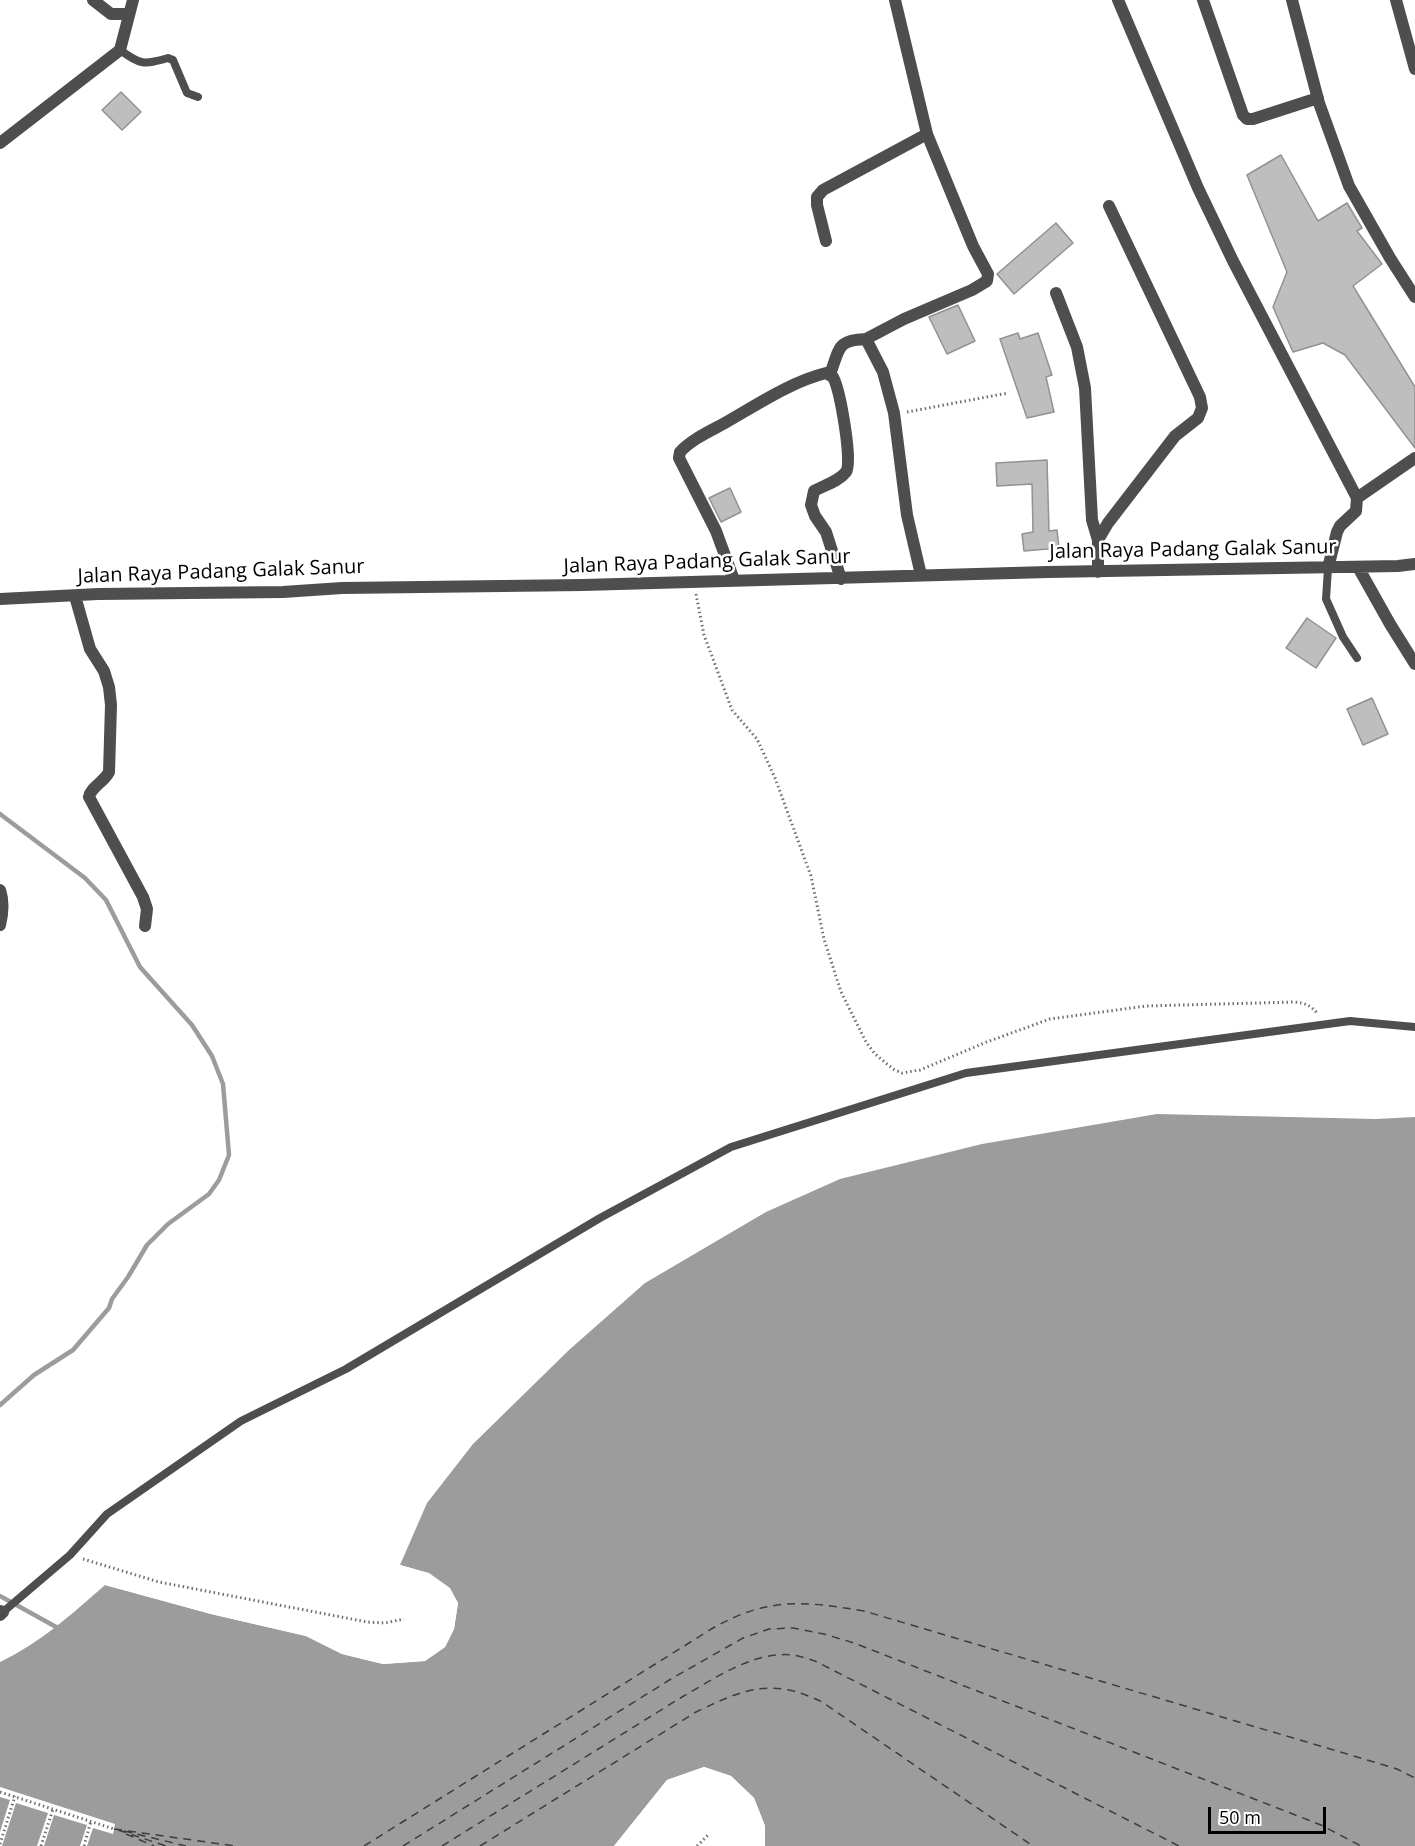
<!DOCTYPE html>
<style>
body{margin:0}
#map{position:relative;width:1415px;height:1846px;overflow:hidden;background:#fff;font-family:"Open Sans",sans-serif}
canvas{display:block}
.scale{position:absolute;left:1208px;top:1807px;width:118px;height:27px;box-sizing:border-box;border:3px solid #000;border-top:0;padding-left:8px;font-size:18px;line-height:21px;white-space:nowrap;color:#000;-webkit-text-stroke:4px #fff;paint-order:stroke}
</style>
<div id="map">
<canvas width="1415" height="1846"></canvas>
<div class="scale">50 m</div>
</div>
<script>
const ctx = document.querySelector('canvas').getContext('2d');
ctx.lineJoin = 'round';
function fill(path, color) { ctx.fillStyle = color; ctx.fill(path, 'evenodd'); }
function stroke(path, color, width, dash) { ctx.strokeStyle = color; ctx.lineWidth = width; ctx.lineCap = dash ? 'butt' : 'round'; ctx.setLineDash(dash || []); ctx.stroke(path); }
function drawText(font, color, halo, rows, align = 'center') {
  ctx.font = font + ' "Open Sans",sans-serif'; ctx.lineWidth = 5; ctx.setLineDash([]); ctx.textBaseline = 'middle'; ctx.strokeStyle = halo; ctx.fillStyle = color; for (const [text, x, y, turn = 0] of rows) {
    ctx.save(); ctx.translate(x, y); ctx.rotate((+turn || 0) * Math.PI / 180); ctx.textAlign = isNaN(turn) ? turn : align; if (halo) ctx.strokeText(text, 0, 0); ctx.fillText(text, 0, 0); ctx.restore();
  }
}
const water = new Path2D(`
 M1157,1114L1376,1119L1415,1117V1846H765V1826L754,1798L731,1776L704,1767L667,1780L614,1846H0V1662C40,1643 72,1614 105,1585L211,1614L306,1636L342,1654L383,1664L425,1661L445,1647L454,1629L458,1603C443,1577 428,1573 400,1565L427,1503L473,1444L569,1350L645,1283L766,1212L840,1179L982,1144Z`);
const pier = new Path2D(`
 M400,1565L429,1573L450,1588L458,1603L454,1629L445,1647L425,1661L383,1664L342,1654L306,1636L211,1614L105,1585L108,1582L212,1611L306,1633L343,1651L383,1661L424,1658L442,1645L451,1628L455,1603L447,1590L427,1576L397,1567Z
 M704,1767L731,1776L754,1798L765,1826V1846H762V1827L751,1799L730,1778L704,1770L669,1782L618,1846H614L667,1780Z
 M0,1787L115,1824L113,1834L93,1828L87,1846H80L87,1825L54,1815L44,1846H37L48,1813L16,1803L2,1846H0V1832L10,1800L0,1797Z`);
const stream = new Path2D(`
 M0,814L85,878L106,900L140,967L192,1025L212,1056L223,1084L229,1155L219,1180L209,1194L168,1224L147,1245L128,1277L112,1299L109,1308L73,1350L34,1375L0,1405
 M0,1596L58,1628`);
const ferry = new Path2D(`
 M114,1829L235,1846
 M118,1830L166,1846
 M124,1831L186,1846
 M126,1834L154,1846
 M364,1846L713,1628C768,1597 804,1601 864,1611L1364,1759L1397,1769L1415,1778
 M403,1846L671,1679L743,1638L769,1629L793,1628L824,1634L854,1643L1321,1825L1361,1846
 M442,1846L682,1697C714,1679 753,1651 792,1655C800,1656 808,1659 815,1661L1179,1846
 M480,1846L696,1712C744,1689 771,1677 822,1702L1033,1846`);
const building = new Path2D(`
 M121,92L141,112L122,130L102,110Z
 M1281,155L1318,221L1347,203L1362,228L1357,231L1382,264L1353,286L1415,387V448L1345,355L1323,343L1293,352L1273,307L1287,272L1247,175Z
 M1056,223L1073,243L1014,294L997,274Z
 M958,305L975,341L947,354L929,317Z
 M1018,333L1020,339L1038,333L1052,375L1046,377L1054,412L1027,418L1000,339Z
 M1047,460L1049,531L1057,530L1059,548L1024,551L1022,534L1033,532L1032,484L997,486L996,463Z
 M730,488L741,512L721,522L709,498Z
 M1307,618L1336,638L1316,668L1286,648Z
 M1372,698L1388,734L1363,745L1347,709Z`);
const path = new Path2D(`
 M907,412L1008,393
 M696,594L704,635L732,710L757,739L775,778L811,876L824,939L841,992L866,1042L875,1054L893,1069L902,1073L920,1070L984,1043L1050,1019L1146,1006L1294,1002C1305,1003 1310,1005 1317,1013
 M83,1559L159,1582L367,1622L385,1623L404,1619
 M0,1792L114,1829
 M0,1844L15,1796
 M41,1846L53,1809
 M84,1846L91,1821
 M697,1846L709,1834`);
const lane = new Path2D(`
 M120,50C141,65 143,65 168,58L173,60L187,93L198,97
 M1328,568L1326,599L1343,637L1357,658
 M3,1612L70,1555L107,1514L241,1421L346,1369L600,1218L731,1147L966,1073L1350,1021L1415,1027`);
const street = new Path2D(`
 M93,0L111,14H129
 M1118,0L1198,188L1233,261L1357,498L1356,511L1340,526L1337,532L1328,568
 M1203,0L1243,115L1247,119H1253L1318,98
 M1292,0L1319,103L1349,186L1390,258L1415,297
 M1396,0L1415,69
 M0,143L120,50L133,0
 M826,241L817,205V197L823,190L927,134
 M1056,293L1077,347L1085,388L1092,520L1098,540
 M866,339L904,319L972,290L987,281L988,274L973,246L927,134L895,0
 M830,374C840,349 836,340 866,339L883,372L894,413L907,515L921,575
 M1357,498L1415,458
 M1358,567L1390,624L1415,664
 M1098,572V540L1108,523L1175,436L1198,418L1202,408L1200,397L1109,206
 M734,580L716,531L679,458L680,452C691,440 708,432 723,424C755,406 790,382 826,373L833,377C840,390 853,462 846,472C838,482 824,485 814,491L811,505L815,516L826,532L841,579
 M75,596L90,649L104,671L109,687L111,705L109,772C104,782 91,787 89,797L143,897L147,909L145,926
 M0,599L98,594L283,592L342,588L583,585L1048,572L1398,566L1415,564
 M0,890C4,902 3,913 0,925
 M0,1611L3,1612L0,1615`);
const streetNames = [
 ["Jalan Raya Padang Galak Sanur",1193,550,-1],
 ["Jalan Raya Padang Galak Sanur",707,562,-2],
 ["Jalan Raya Padang Galak Sanur",221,572,-2]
];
fill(water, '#9c9c9c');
fill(pier, '#fff');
stroke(stream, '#9c9c9c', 4.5);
stroke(ferry, '#3d3d3d', 1.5, [8, 6]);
fill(building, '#bebebe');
stroke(building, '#929292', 1.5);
stroke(path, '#707070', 3, [1.5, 3]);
stroke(lane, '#4e4e4e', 8);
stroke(street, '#4e4e4e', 12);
drawText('20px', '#000', '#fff', streetNames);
</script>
